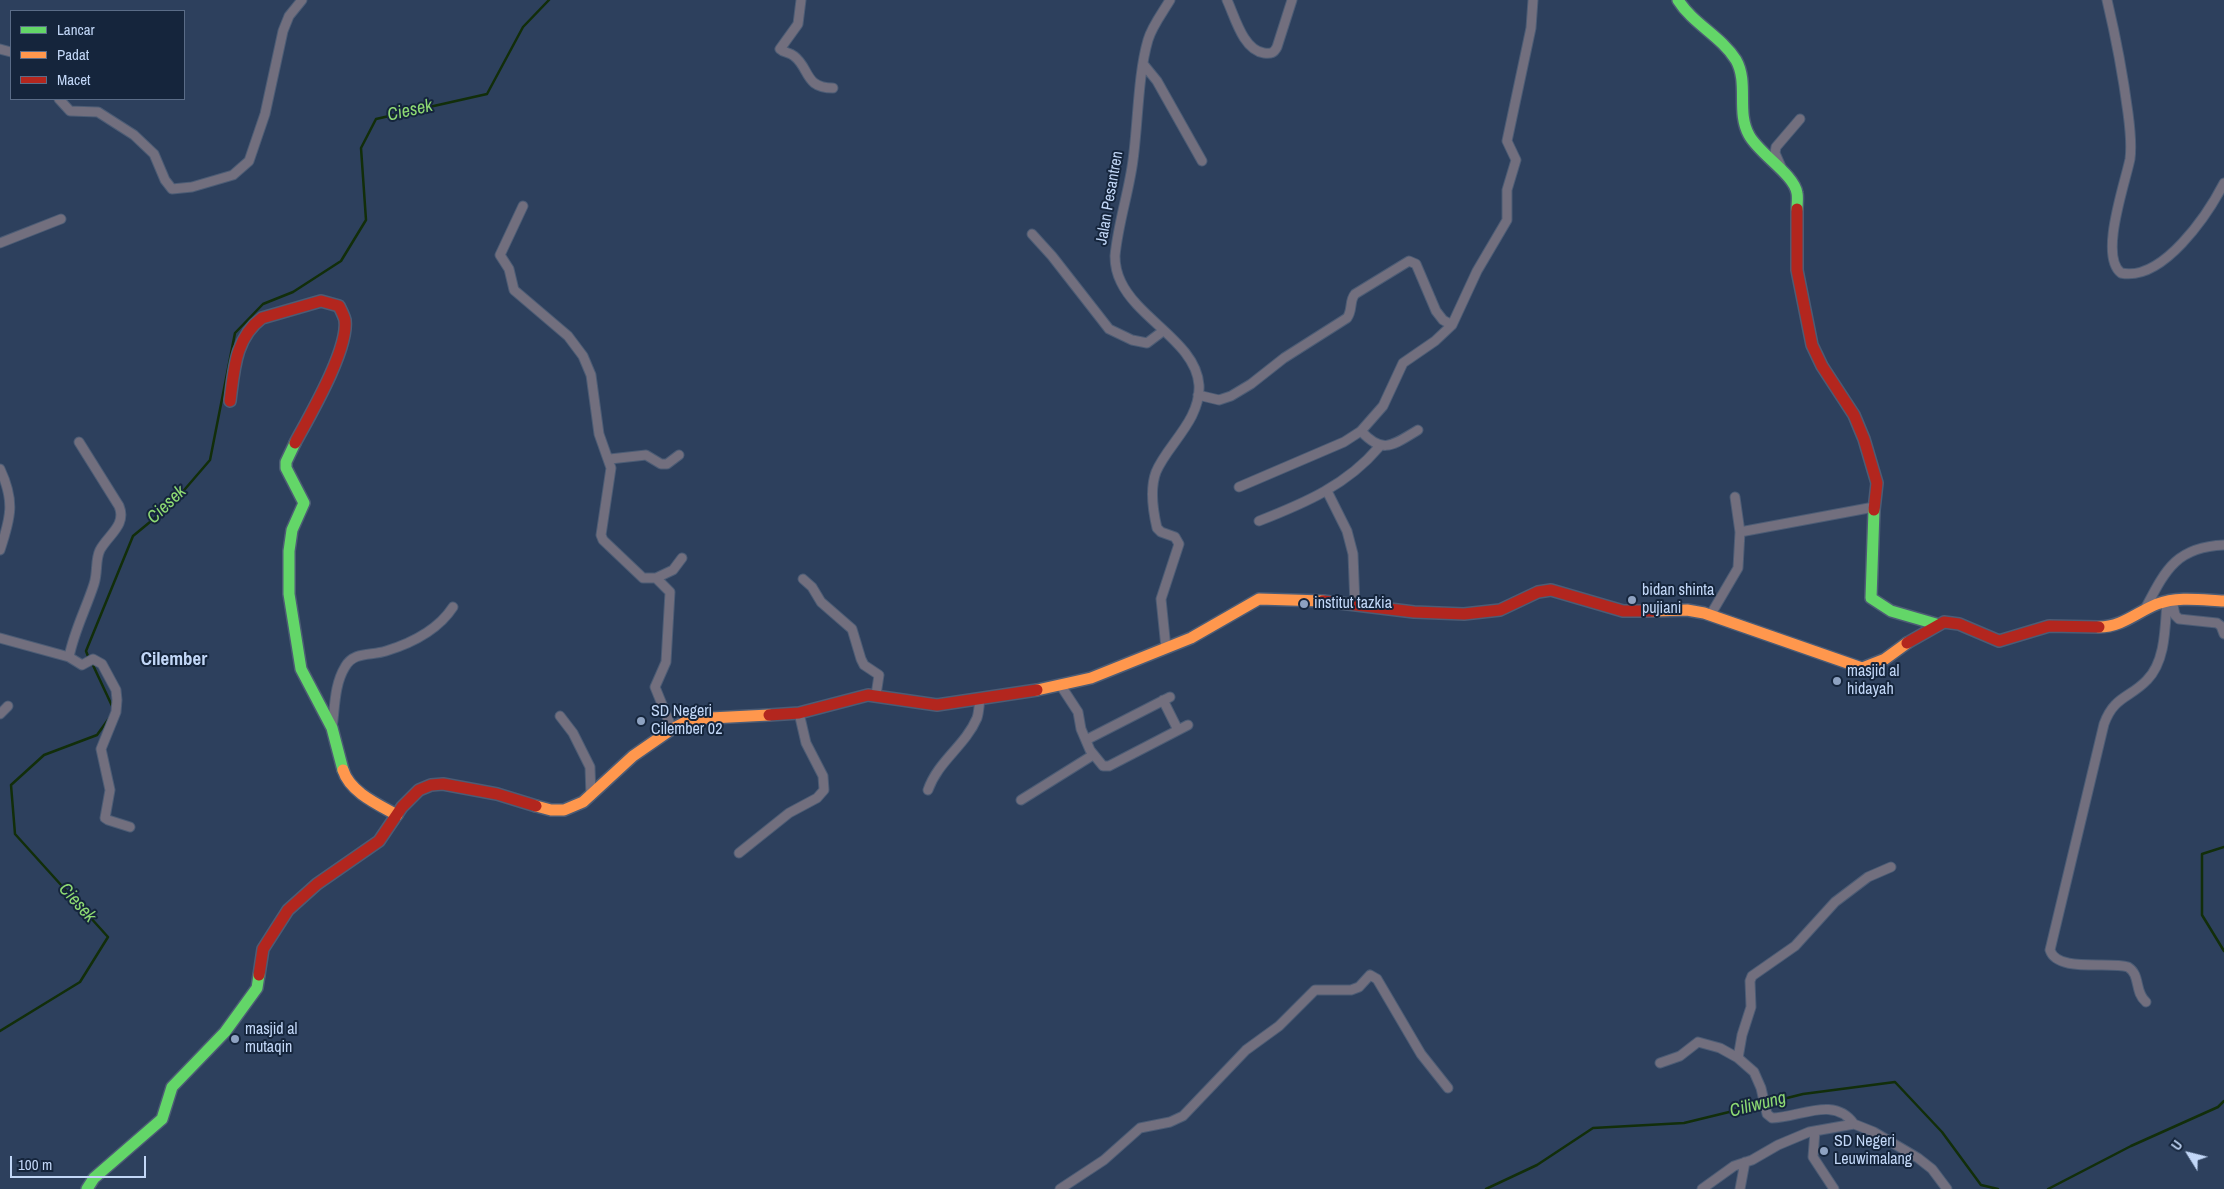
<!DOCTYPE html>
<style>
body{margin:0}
#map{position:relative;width:2224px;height:1189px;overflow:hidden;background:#2d405d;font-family:"Archivo Narrow",sans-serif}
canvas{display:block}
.legend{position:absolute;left:10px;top:10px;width:175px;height:90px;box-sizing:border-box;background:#15253c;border:1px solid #5a6c87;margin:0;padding:6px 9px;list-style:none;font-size:15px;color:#c2d7f7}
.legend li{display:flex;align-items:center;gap:10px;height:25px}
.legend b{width:25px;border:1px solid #5a6c87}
.north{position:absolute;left:2164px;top:1129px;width:50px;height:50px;-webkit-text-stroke:4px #15253c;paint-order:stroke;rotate:306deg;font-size:14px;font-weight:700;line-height:20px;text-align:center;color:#c2d7f7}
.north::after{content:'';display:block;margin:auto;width:18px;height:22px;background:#c2d7f7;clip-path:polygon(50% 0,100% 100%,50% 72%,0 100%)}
.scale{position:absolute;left:10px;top:1156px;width:136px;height:22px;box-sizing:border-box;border:2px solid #c2d7f7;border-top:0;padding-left:6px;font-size:15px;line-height:18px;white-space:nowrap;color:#c2d7f7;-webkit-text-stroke:4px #15253c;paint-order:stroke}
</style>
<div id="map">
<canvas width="2224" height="1189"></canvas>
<ul class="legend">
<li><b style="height:6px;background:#63d668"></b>Lancar</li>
<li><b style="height:6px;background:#ff974d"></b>Padat</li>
<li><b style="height:6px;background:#b3261e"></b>Macet</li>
</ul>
<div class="north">U</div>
<div class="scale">100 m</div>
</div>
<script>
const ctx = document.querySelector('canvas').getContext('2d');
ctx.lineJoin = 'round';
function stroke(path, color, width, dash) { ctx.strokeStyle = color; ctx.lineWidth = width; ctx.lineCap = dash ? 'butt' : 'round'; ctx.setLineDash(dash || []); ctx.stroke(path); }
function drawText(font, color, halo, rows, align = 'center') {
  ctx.font = font + ' "Archivo Narrow",sans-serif'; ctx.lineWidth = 4; ctx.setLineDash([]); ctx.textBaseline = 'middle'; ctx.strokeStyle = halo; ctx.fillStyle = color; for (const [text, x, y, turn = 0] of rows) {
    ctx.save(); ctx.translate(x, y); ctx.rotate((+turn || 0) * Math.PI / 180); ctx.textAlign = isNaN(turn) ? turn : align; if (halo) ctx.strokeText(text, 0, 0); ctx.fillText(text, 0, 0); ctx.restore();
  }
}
const stream = new Path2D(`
 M89,659L86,651L133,536L173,503L210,460L235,333L263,304L293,292L341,261L366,220L361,148L376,119L487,94L523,27L549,0
 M92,663L113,708
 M2224,847L2202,854V915L2224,951
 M0,1031L80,982L108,937L15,834L11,785L44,755L97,735L110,717
 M1767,1103L1803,1094L1895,1082L1942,1132L1981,1185L1998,1189
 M1486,1189L1537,1165L1593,1128L1684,1123L1762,1104
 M2048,1189L2131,1146L2218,1107L2224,1101`);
const street = new Path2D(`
 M801,0L798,24L780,49C784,53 789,52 794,56C810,68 804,88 833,88
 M1227,0C1235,17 1243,50 1264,53C1271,54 1274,53 1277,47L1292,0
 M2107,0C2116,38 2123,75 2128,113C2130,128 2132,144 2130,159C2125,184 2099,256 2121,273C2163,282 2208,214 2224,183
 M0,49L11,52
 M1144,65L1157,81L1202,161
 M59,99L70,111L98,112L134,135L154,154L165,180L172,189L192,187L233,175L249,161L265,114L283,31L289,16L302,0
 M1782,169L1775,153L1776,147L1800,119
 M523,206L500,255L509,269L514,290L568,336L583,356L591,375L599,434L611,468L601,535L603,540L643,578H656L670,592L666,662L655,687L672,729
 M1032,234L1052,256L1109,329L1132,340L1147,343L1163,331
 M0,243L61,219
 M1198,395L1219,400L1231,396L1251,384L1284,358L1347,318C1353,310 1349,301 1355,294L1409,261L1416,264L1436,311L1443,320L1452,325L1477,271L1507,220V190L1516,160L1507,141L1531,28L1533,0
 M1361,431C1383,455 1393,445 1418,430
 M610,459L646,455L661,464H667L679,455
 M0,469C15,501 11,517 0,550
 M1239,487L1344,442L1361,431L1383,406L1403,363L1435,341L1452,325
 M1327,491L1347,531L1353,554L1355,605
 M1259,521C1305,503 1347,485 1379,447
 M1740,532L1874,507
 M656,578L673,570L682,558
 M803,579L812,587L821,602L852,629L861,659L864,665L879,675L876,695
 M2172,600L2175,615L2179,619L2217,623L2221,626L2224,634
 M2144,611C2165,571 2175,547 2224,545
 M1711,614L1738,568L1740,532L1735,497
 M0,638L69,657L82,665L93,659L102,664L116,690L117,700L116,712L101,749L110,790L105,818L108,820L130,827
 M1166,648L1161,599L1179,544L1175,537L1161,532L1157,528C1153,511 1150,488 1156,472C1167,445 1201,420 1199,385C1196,343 1139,320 1121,282C1117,274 1115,265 1115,256C1118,223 1129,192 1133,160C1138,124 1138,74 1148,40C1152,26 1163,12 1170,0
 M69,657C74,631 86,609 94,584C98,572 95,560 100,550C108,535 127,525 119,506L79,442
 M1061,686L1078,712L1081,729L1090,750L1103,766H1109L1188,725
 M1163,700L1178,730
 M0,714L8,706
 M560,716L573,733L590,767L591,796
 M332,728C335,708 334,685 345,667C354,651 371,656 386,651C412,643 438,630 453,607
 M1086,740L1170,697
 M928,790C938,761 965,746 977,718C979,712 979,705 980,699
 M1021,800L1093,755
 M739,853L789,813L817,798L824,790L823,776L806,743L799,713
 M2146,1002C2134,992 2141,975 2128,967C2109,961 2057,973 2050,950L2104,724C2114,696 2130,698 2147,680C2166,661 2165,626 2167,601
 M1738,1058L1742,1035L1751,1007L1750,981L1752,976L1795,946L1835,902L1868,877L1891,867
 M1660,1063L1680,1056L1698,1042L1720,1048L1738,1058L1754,1072L1761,1088L1767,1114L1772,1118C1799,1118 1834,1095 1854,1124
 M1815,1131L1813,1157L1834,1189
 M1060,1189L1104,1160L1140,1128L1170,1122L1183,1116L1246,1050L1279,1026L1315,990H1351L1359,987L1370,975L1377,979L1421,1054L1448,1088
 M1702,1189L1734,1166L1752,1160L1778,1145L1809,1132L1854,1124L1874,1132L1918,1158L1932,1169L1947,1189
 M1740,1189L1745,1162`);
const fast = new Path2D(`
 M1678,0C1693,24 1721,36 1736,60C1749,83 1736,112 1749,135C1759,154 1794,174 1797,193C1798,198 1797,204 1797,209
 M295,443L286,462V468L304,503L292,530L289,551V594L301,669L332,728L343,770
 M1874,510L1871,598L1891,611L1936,624
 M87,1189L94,1178L162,1119L172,1087L225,1032L257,988L259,975`);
const slow = new Path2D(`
 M1653,611L1687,610L1704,613L1862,668L1885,659L1907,643
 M2099,627C2122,627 2137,612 2157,604C2178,596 2202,600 2224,601
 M1037,690L1091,678L1191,638L1259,599L1323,601
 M343,770C350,792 377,804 397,815
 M536,806L551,810H564L583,802L633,756L672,729L691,719L769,715`);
const jam = new Path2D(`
 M1797,209V270L1812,345L1822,366L1854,415L1864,439L1877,483L1874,510
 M230,401C234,370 235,338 262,318L321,301L339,306C341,310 344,316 345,320C349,349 309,417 295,443
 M1323,601L1414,612L1464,614L1500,610L1538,592L1551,590L1623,611H1653
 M1907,643L1944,622L1959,624L1999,641L2049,626L2099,627
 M769,715L799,713L868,695L937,705L1037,690
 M259,975L263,949L288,910L317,884L379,841L402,807L419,790L431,785L443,784L497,794L536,806`);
const markers = [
 [1632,600,5,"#8ea2c1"],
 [1304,604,5,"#8ea2c1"],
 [1837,681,5,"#8ea2c1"],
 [641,721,5,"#8ea2c1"],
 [235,1039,5,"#8ea2c1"],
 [1824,1151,5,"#8ea2c1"]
];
const streetNames = [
 ["Jalan Pesantren",1110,198,-80]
];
const poiNames = [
 ["bidan shinta",1642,591],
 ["pujiani",1642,609],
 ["institut tazkia",1314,604],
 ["masjid al",1847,672],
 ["hidayah",1847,690],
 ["SD Negeri",651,712],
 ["Cilember 02",651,730],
 ["masjid al",245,1030],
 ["mutaqin",245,1048],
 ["SD Negeri",1834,1142],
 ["Leuwimalang",1834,1160]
];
const waterNames = [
 ["Ciesek",410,111,-13],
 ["Ciesek",167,505,-44],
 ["Ciesek",77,903,48],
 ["Ciliwung",1758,1105,-14]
];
const quarterNames = [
 ["Cilember",174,660]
];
stroke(stream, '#122e0a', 2.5);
stroke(street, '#4c5c75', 11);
stroke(fast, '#4c5c75', 14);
stroke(slow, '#4c5c75', 14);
stroke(jam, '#4c5c75', 14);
stroke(street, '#726f7e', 9);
stroke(fast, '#63d668', 11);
stroke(slow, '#ff974d', 11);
stroke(jam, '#b3261e', 11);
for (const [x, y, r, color] of markers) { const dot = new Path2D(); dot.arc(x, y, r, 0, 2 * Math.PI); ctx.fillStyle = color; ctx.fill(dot); stroke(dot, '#15253c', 2); }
drawText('16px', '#c2d7f7', '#15253c', streetNames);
drawText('16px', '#c2d7f7', '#15253c', poiNames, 'left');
drawText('italic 18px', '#8eda73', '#15253c', waterNames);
drawText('bold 19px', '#c2d7f7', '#15253c', quarterNames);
</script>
